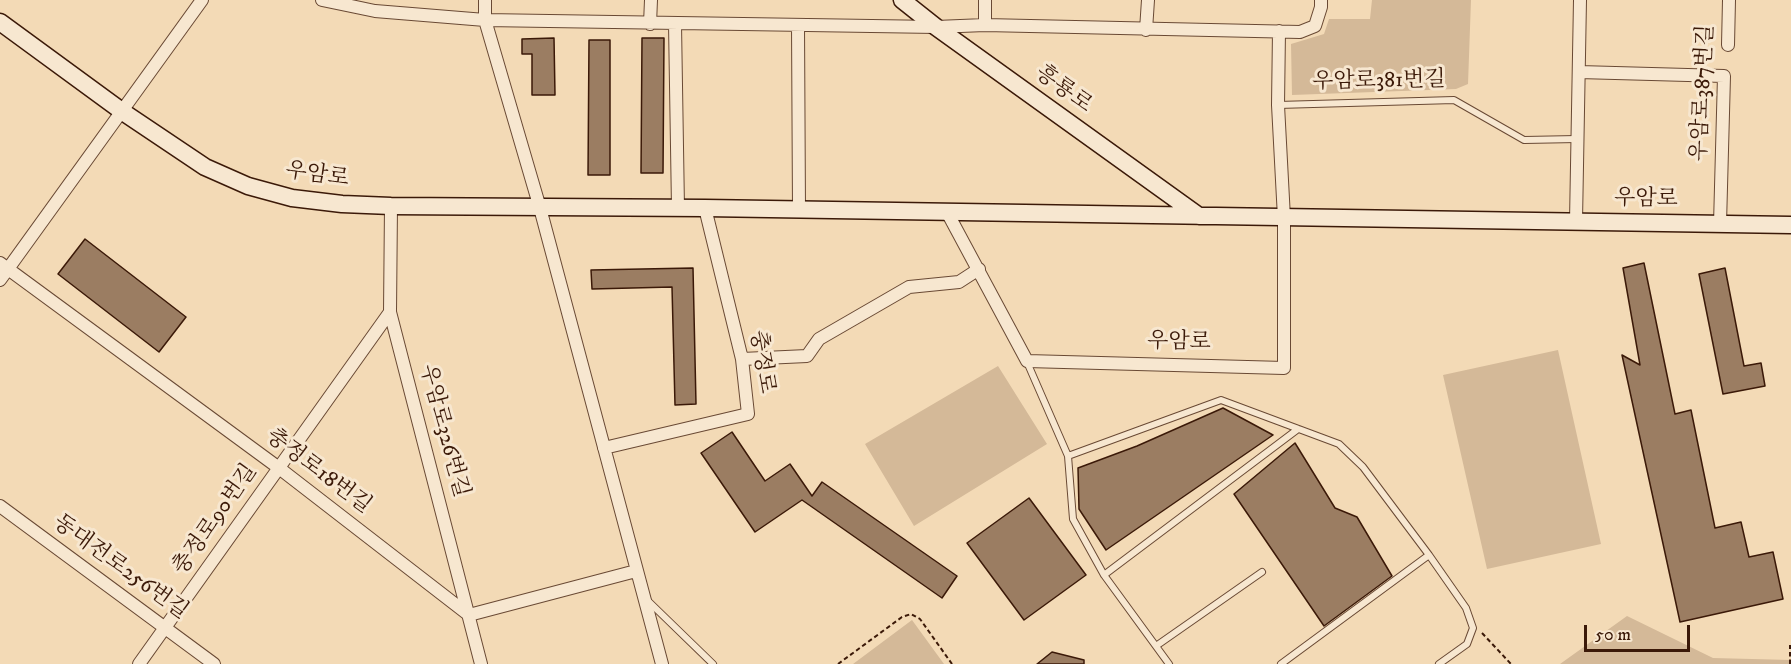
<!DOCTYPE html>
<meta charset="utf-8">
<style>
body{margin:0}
#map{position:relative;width:1791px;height:664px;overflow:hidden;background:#f3dab6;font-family:"IM FELL DW Pica",serif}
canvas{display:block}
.scale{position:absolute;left:1584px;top:625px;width:106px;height:27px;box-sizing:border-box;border:3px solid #3b1908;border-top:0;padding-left:8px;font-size:18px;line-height:21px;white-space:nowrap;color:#3b1908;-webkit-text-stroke:4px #f7e7d0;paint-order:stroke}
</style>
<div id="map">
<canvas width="1791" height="664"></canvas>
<div class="scale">50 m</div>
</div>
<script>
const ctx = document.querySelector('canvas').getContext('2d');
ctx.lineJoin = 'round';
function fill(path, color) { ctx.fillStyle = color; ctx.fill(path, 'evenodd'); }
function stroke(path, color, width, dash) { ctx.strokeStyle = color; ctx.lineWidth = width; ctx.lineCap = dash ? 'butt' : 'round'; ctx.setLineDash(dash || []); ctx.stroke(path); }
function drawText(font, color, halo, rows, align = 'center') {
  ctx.font = font + ' "IM FELL DW Pica","Noto Serif KR",serif'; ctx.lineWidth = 6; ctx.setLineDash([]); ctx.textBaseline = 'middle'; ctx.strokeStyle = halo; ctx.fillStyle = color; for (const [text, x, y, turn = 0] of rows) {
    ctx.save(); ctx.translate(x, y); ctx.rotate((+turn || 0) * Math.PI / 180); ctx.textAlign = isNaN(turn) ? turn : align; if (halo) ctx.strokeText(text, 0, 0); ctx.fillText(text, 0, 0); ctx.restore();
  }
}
const green = new Path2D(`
 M1372,0H1471L1468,84L1456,89L1292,95L1291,44L1324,34L1329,19H1370Z
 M1558,350L1601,544L1487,569L1443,375Z
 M998,366L1047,444L914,526L865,444Z
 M1627,616L1713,658L1791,660V664H1560Z
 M912,620L944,664H853Z`);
const building = new Path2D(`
 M554,38L555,95H532V54H522V39Z
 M642,38H664L663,173H641Z
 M589,40H610V175H588Z
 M85,239L186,317L159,352L58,274Z
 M1644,263L1675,414L1691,410L1715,528L1741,522L1749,557L1773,552L1783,599L1680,622L1622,355L1640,365L1623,268Z
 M693,268L696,404L675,405L672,287L592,289L591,270Z
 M1725,268L1744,366L1761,363L1765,386L1723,394L1699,274Z
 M1223,408L1273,435L1106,550L1079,509L1078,468L1137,446Z
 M732,432L765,481L790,464L812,496L822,482L957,576L942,598L802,500L755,532L701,453Z
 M1295,443L1335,508L1357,517L1392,576L1324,626L1234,494Z
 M1029,498L1086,575L1024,620L967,543Z
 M1052,652L1084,660V664H1037Z`);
const path = new Path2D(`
 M1482,633L1511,664
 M838,664L902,617L911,614L920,619L952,664
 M1790,664V645`);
const service = new Path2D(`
 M1278,105L1454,100L1524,140L1577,139
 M1027,362L1068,456L1073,519L1104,575L1169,664
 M1068,456L1221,400L1339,444L1363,467L1429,555L1466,608L1473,628L1467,644L1439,664
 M1104,575L1298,429
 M646,599L713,664
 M1156,646L1262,572
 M1281,664L1429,555`);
const minor = new Path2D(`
 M322,0L375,11L485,20L936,27L985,25L1300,32L1315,26L1321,7V0
 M485,0V20L540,208L662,664
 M650,24L651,0
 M675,24L678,208
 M798,25L799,210
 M985,25V0
 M1146,30L1148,0
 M1728,45L1729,0
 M1579,72L1724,76L1720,224
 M391,206L390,312L481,664
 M947,212L1027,361L1284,368V218L1278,105L1279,31
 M1576,221L1580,0
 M0,263L279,468L469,615L636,571
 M0,280L202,0
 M742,359L807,356L819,339L909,287L959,282L979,269
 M604,448L748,414L742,359L705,208
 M0,506L214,664
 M139,664L390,312`);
const secondary = new Path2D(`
 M902,0L936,27L1199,216
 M0,22L123,112L205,167L248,186L292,198L342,204L391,206L705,208L1791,225`);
const streetNames = [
 ["우암로381번길",1379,82,-1],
 ["흥룡로",1063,90,36],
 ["우암로387번길",1704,93,-87],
 ["우암로",317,176,8],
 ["우암로",1646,200,1],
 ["우암로",1179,343,1],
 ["충정로",761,362,81],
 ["우암로326번길",443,431,75],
 ["충정로18번길",318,472,37],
 ["충정로90번길",216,520,-55],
 ["동대전로256번길",120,568,36]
];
fill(green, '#d4b998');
fill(building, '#9b7d62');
stroke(building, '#3b1908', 1.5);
stroke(service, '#694934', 8);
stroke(minor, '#694934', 14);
stroke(secondary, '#3b1908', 19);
stroke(path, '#3b1908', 2, [4.5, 3]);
stroke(service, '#f7e7d0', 6);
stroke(minor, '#f7e7d0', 12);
stroke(secondary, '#f7e7d0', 16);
drawText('22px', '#3b1908', '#f7e7d0', streetNames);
</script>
